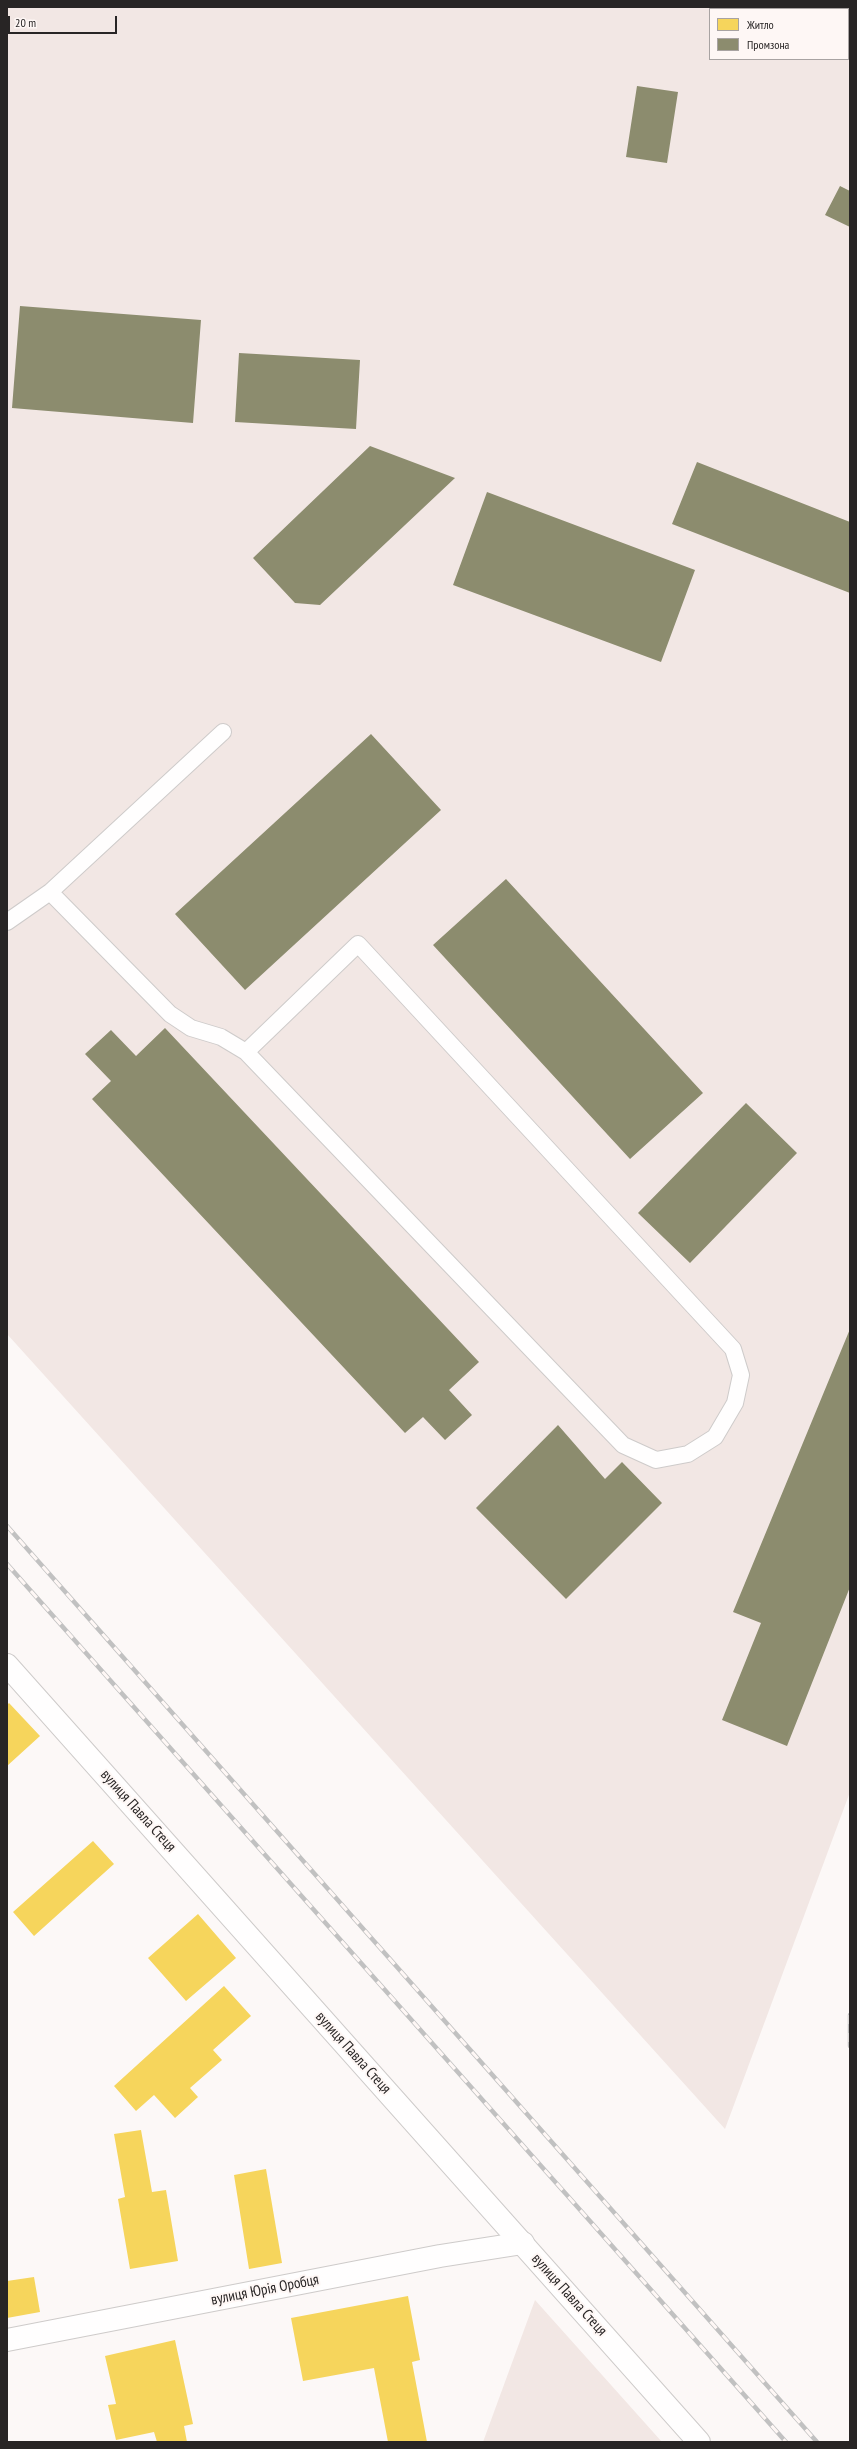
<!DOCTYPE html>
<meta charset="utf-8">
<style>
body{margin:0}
#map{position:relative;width:857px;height:2449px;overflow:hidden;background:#fcf8f7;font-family:"PT Sans Narrow",sans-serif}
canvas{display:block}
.frame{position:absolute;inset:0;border:8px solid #282525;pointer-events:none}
.legend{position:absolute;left:709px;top:8px;width:140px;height:52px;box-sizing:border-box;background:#fef7f5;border:1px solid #a8a3a2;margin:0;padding:5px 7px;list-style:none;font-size:12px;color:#282525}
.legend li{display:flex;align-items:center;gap:8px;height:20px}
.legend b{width:20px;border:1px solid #a8a3a2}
.scale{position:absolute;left:8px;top:16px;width:109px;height:18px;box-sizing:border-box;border:2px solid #282525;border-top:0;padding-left:5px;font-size:12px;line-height:14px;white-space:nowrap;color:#282525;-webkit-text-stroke:3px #fef7f5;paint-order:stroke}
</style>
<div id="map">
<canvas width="857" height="2449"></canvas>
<div class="frame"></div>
<ul class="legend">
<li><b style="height:11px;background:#f6d55c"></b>Житло</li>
<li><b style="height:11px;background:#8c8c6e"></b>Промзона</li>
</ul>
<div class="scale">20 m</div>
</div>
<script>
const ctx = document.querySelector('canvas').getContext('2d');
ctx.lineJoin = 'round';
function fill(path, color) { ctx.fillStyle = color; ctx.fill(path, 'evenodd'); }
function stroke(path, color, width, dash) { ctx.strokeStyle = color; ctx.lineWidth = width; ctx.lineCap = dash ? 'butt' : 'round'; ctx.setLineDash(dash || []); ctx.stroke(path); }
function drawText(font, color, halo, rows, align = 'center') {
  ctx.font = font + ' "PT Sans Narrow",sans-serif'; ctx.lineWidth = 4; ctx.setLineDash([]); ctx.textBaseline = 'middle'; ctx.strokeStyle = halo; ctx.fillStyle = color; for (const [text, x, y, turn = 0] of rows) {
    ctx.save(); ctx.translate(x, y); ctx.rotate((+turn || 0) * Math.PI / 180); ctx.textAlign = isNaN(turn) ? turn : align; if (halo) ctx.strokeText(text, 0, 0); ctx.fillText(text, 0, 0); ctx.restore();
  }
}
const built = new Path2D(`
 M7,7H850V1792L725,2129L7,1334ZM710,9H848V59H710Z
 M535,2300L662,2442H483Z`);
const homes = new Path2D(`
 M9,1703L40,1736L7,1766V1705Z
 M93,1841L114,1864L34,1936L13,1912Z
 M198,1914L236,1958L186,2001L148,1958Z
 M224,1986L251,2016L213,2050L222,2060L190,2088L198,2097L175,2118L154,2095L136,2111L114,2086Z
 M141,2130L152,2192L166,2190L178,2261L130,2269L118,2199L125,2197L114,2134Z
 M266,2169L282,2263L249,2269L234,2175Z
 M34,2277L40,2312L7,2318V2281Z
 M408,2296L420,2360L412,2362L427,2442H388L374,2368L303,2381L291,2318Z
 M175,2340L193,2424L184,2426L187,2442H157L154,2432L116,2440L108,2405L116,2404L105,2356Z`);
const industry = new Path2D(`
 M637,86L678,92L667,163L626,157Z
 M840,186L850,191V227L825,215Z
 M20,306L201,320L193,423L12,408Z
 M239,353L360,360L356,429L235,422Z
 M370,446L455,478L320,605L295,603L253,558Z
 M697,462L850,522V593L672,524Z
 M487,492L695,570L661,662L453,585Z
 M371,734L441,810L245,990L175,914Z
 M506,879L703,1093L630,1159L433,945Z
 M165,1028L479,1362L449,1390L472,1415L445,1440L423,1417L405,1433L92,1099L111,1081L85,1054L111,1030L136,1056Z
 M746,1103L797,1153L690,1263L638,1213Z
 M850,1329V1587L787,1746L722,1720L761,1623L733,1612Z
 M558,1425L605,1479L622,1462L662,1503L566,1599L476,1508Z`);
const service = new Path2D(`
 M50,892L170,1014L191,1028L221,1037L246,1052L623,1445L656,1460L688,1454L715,1437L735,1403L741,1375L733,1349L358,944L246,1052
 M7,922L50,892L223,732`);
const minor = new Path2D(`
 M7,2340L440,2256L523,2243`);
const tertiary = new Path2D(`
 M7,1665L699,2442`);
const rail = new Path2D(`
 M7,1526L817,2442
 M7,1564L786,2442
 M850,2015V2046`);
const streetNames = [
 ["вулиця Павла Стеця",138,1811,48],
 ["вулиця Павла Стеця",353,2053,48],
 ["вулиця Юрія Оробця",265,2290,-11],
 ["вулиця Павла Стеця",569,2295,48]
];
fill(built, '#f2e7e4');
fill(homes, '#f6d55c');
fill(industry, '#8c8c6e');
stroke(service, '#cecbca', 18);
stroke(minor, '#cecbca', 24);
stroke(tertiary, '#cecbca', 24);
stroke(service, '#fffefe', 16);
stroke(minor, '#fffefe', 22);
stroke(tertiary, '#fffefe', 22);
stroke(rail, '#c1c1c1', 4.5);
stroke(rail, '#fef7f5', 3, [9]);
drawText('15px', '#282525', '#fef7f5', streetNames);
</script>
